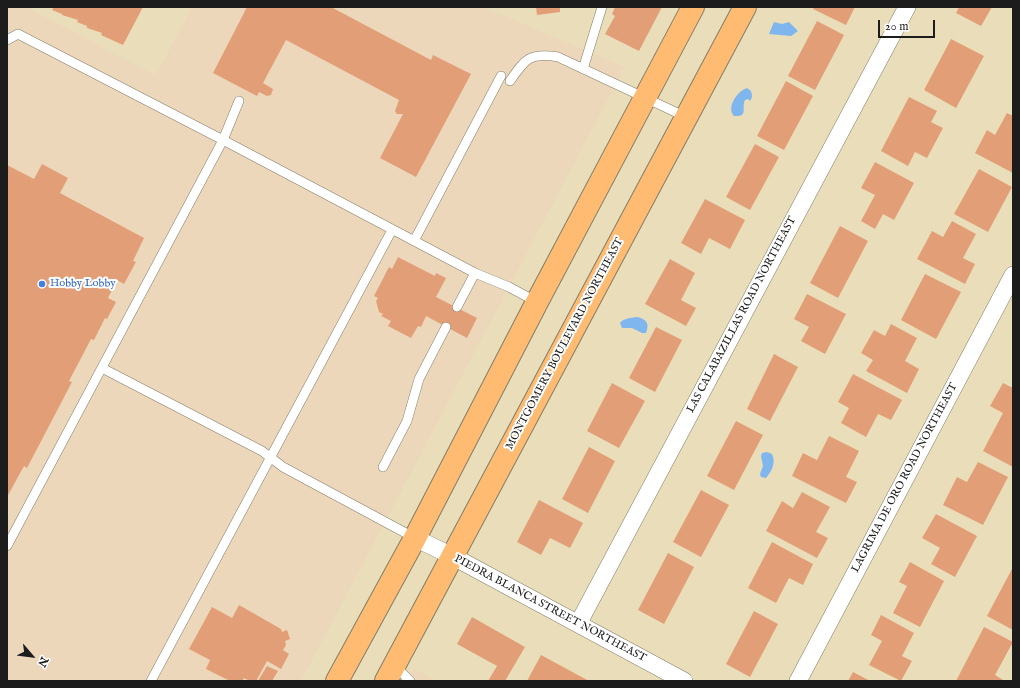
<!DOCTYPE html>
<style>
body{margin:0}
#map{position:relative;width:1020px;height:688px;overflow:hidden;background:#e9deb9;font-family:"IM FELL English",serif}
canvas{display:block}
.frame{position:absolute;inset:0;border:8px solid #1c1c1c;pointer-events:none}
.north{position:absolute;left:12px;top:636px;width:40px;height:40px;-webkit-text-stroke:3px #fff;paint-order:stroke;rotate:118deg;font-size:11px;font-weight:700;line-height:16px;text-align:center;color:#1c1c1c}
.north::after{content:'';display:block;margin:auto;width:14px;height:18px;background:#1c1c1c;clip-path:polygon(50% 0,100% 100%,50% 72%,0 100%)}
.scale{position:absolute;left:878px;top:20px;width:57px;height:18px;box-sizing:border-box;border:2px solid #1c1c1c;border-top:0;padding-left:5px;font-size:12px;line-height:14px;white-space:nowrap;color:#1c1c1c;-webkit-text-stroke:3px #fff;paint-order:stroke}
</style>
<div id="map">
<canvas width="1020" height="688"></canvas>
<div class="frame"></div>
<div class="north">N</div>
<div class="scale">20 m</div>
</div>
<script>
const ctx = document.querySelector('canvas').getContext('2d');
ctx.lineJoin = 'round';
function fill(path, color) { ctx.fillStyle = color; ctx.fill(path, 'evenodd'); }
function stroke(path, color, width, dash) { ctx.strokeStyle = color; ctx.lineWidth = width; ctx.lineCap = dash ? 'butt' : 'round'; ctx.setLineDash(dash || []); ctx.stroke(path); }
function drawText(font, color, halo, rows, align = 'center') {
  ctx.font = font + ' "IM FELL English",serif'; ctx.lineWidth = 4; ctx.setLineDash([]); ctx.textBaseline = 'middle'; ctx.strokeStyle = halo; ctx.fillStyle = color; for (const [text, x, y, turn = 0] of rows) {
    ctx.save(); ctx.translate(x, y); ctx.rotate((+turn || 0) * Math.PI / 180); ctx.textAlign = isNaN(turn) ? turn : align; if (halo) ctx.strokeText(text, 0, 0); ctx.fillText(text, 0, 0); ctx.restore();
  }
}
const built = new Path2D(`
 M7,7H26L156,75L192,7H483L625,67L301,681H7Z
 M414,669L437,681H407Z`);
const water = new Path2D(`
 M774,22L782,24L789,22L798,31L791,36L769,34Z
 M747,88L751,91C752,95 753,97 750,101L748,99L745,100C741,108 749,117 734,116C726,108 737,91 747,88Z
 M637,317C646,319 650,323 646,333H642L632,328H622L620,323C624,318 631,318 637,317Z
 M767,452L772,454C776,463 772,471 766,478L761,477L760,474L763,466L761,456L762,453Z`);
const building = new Path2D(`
 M54,7H143L123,45L101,35L102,33L87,28V26L77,22L78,20L62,15V14L52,10Z
 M247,7H331L431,60L433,55L471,74L416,177L380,158L403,114H397L395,111L399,100L286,40L263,83L273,89L271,95L267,96L259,92L257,96L213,73Z
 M536,7H560V12L537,15Z
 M615,7H662L639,51L605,34L615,16L612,14Z
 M814,7H855L846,25L813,9Z
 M959,7H992L981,26L956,13Z
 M817,21L844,35L815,90L788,76Z
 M951,39L984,56L956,108L924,90Z
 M786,81L813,96L784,150L757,136Z
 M909,97L937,111L931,122L943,128L927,158L915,152L908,166L881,151Z
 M1007,113L1013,116V173L975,153L987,130L995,135Z
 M755,144L779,157L750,210L726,197Z
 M875,162L914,183L894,220L883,214L875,229L861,221L875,195L861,188Z
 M42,164L68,178L60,193L144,238L133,261L136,262L124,284L117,280L108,298L116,302L107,319L105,318L94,340L91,339L69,381L72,382L27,468L24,466L7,497V165L34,179Z
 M979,169L1012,187L988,232L954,214Z
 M705,199L745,220L730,249L709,238L701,254L681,243Z
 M952,221L976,234L963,258L975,264L965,284L917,259L932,231L943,237Z
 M840,226L868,241L838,298L810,283Z
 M398,257L435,276L436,273L446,278L436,297L477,318L467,338L426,316L421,327L418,326L411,338L388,326L391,321L381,316L383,314L379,312L376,301L378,298L374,296L389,267L392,269Z
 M670,259L695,273L681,300L696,308L686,326L645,304Z
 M925,274L961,292L936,339L901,320Z
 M807,294L846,314L825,354L801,341L809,327L794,319Z
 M891,324L917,338L905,361L919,369L907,393L866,371L873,360L861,353L874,330L885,336Z
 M656,327L682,340L655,392L629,378Z
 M774,354L798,367L770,421L747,409Z
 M853,374L902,400L891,420L878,414L866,437L841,423L849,408L838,402Z
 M612,383L645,401L619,448L587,431Z
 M1003,383L1013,388V467L983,451L1003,413L990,406Z
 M736,421L763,435L734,490L707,476Z
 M829,436L859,451L846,477L857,482L846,503L792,476L803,453L817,460Z
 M589,447L615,461L588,513L562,499Z
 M978,462L1008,477L983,525L943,505L957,477L967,482Z
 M701,490L729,505L701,557L673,542Z
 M802,492L830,507L816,532L828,538L817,558L766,531L782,501L793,508Z
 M539,500L583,523L570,548L550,538L541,555L517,542Z
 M936,514L977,536L955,577L931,564L940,548L922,538Z
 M772,542L813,564L803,585L789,578L776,603L748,588Z
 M668,553L694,567L664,624L638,610Z
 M910,562L944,581L920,627L893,613L907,586L899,582Z
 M1013,567V630L987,616Z
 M239,605L281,629L282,632L287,630L290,639L285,641L286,645L283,650L289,654L281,669L267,661L256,681H250L244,678L242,681H230L206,669L210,660L189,649L212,607L232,618Z
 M754,611L778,624L750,677L726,664Z
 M881,615L914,633L902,656L912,661L901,681L869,665L882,641L871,635Z
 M472,617L525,647L505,681H488L497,666L457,644Z
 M984,627L1013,642L995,675L1003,680L1002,681H956Z
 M541,655L589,681H527Z
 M267,666L278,671L272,681H258Z
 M853,672L870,681H848Z`);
const service = new Path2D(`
 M7,40L18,34L223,140L475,273L509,287L537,302
 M583,69L602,7
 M510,81C525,59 530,52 558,57L686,117
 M414,241L501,76
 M457,307L475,273
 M102,368L262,451L283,467L415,538
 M383,467L407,421L419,379L446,327
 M7,546L223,140L239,101
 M394,665L410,681
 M151,681L392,230`);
const minor = new Path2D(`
 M415,538L452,556L684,681
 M578,624L907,7
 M798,681L1013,275`);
const primary = new Path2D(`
 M337,681L415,538L537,302L693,7
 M386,681L745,7`);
const markers = [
 [42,284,4,"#3f7fe0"]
];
const shopNames = [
 ["Hobby Lobby",50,284]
];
const streetNames = [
 ["LAS CALABAZILLAS ROAD NORTHEAST",742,315,-62],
 ["MONTGOMERY BOULEVARD NORTHEAST",565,344,-62],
 ["LAGRIMA DE ORO ROAD NORTHEAST",905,478,-62],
 ["PIEDRA BLANCA STREET NORTHEAST",550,609,28]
];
fill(built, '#edd7bb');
fill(water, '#7fb6ee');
fill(building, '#e29f77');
stroke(service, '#827d6a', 10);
stroke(minor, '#827d6a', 18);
stroke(primary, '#827d6a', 24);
stroke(service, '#fff', 9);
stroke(minor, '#fff', 17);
stroke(primary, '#febb71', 22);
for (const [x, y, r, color] of markers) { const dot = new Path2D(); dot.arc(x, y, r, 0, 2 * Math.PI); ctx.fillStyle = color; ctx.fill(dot); stroke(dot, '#fff', 1.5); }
drawText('11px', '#366cbe', '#fff', shopNames, 'left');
drawText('11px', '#1c1c1c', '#fff', streetNames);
</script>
